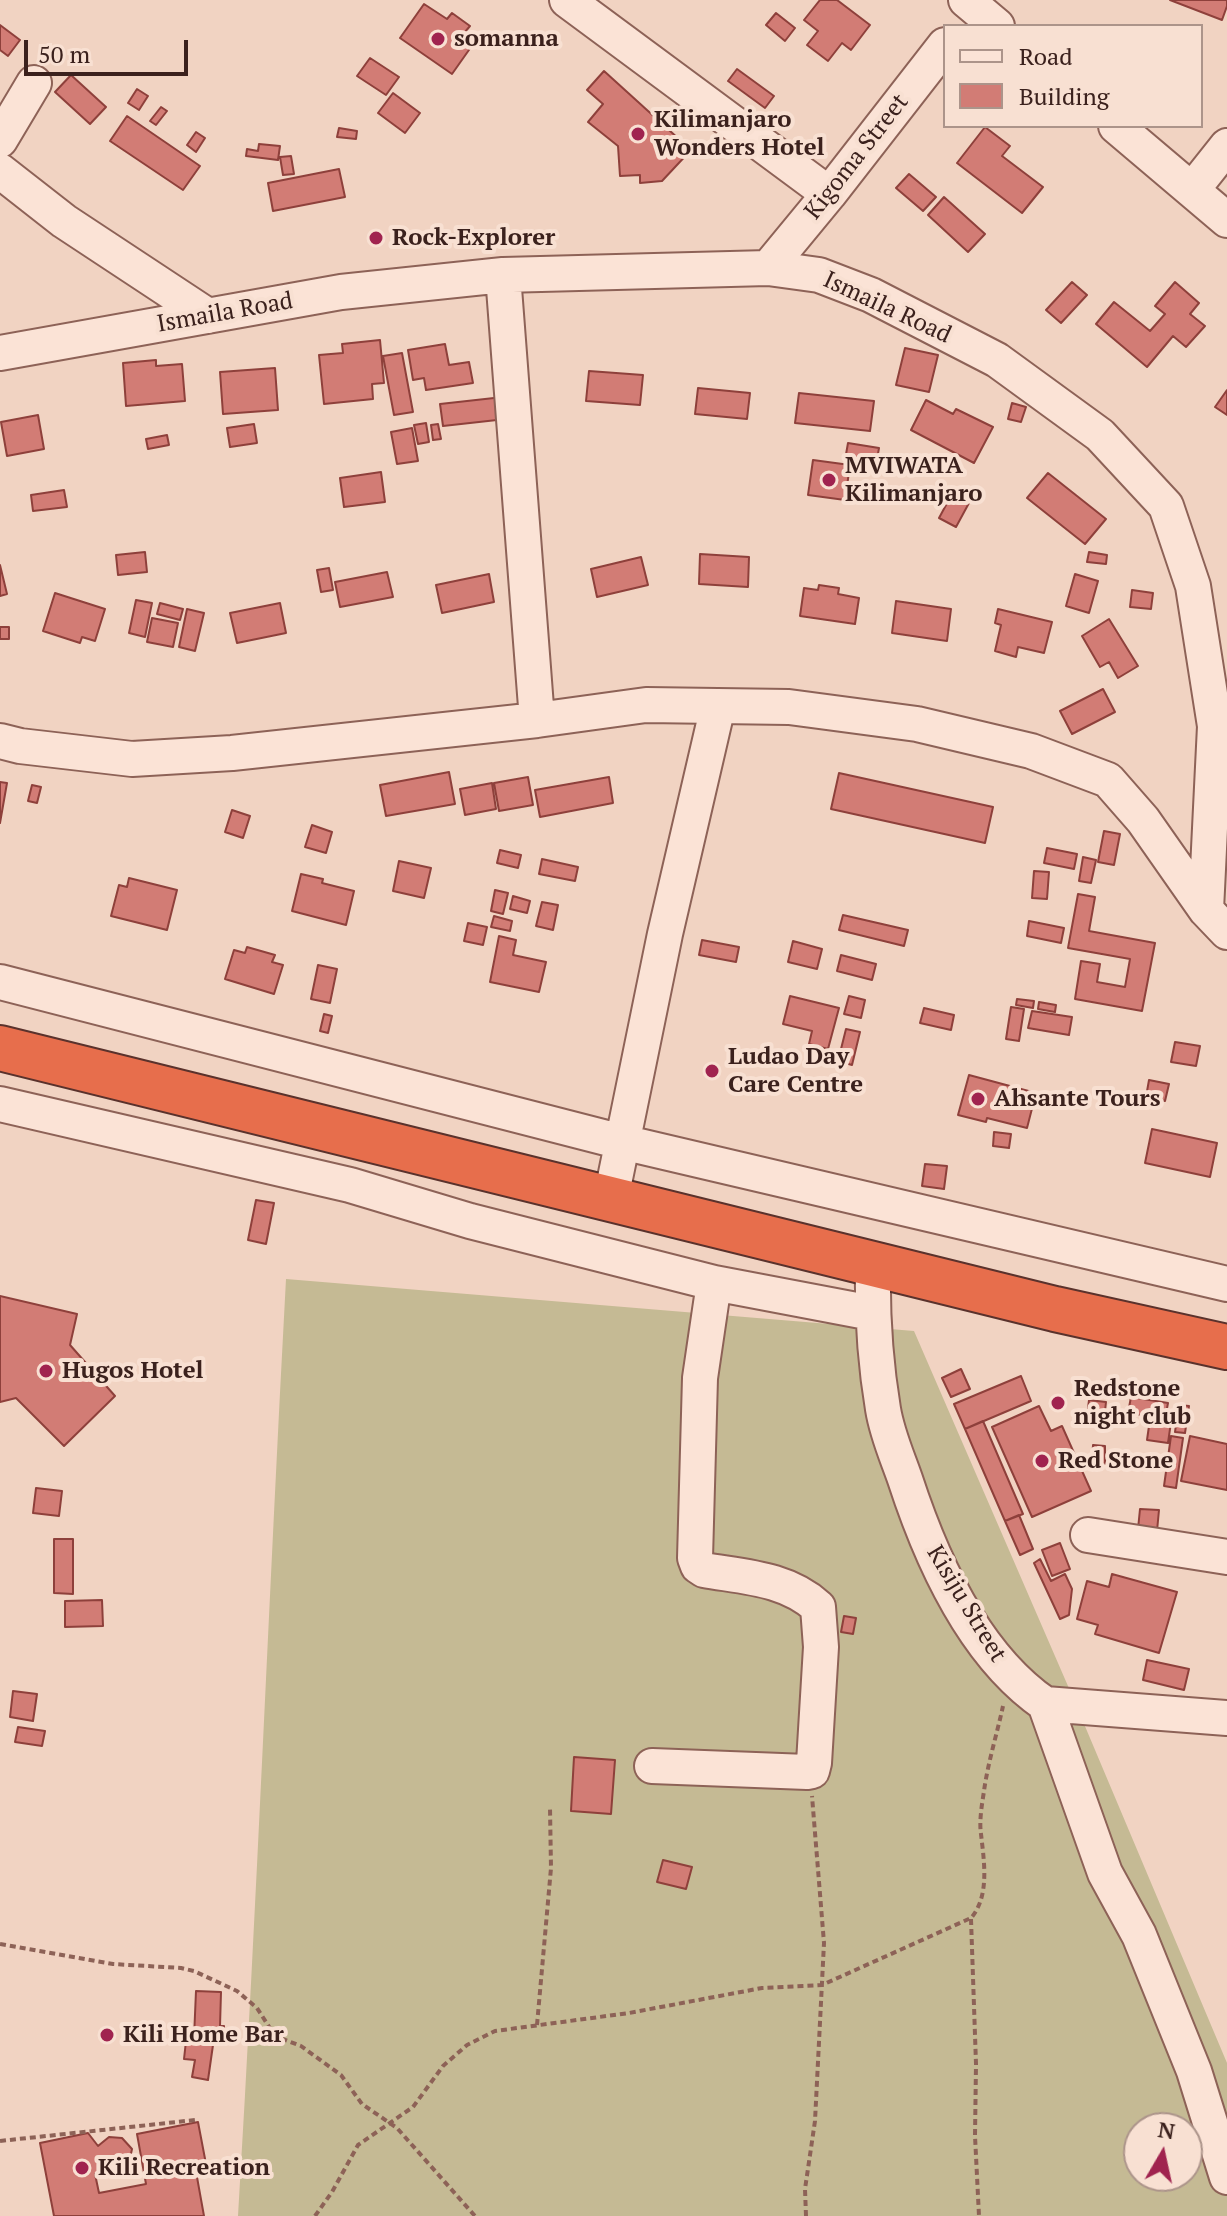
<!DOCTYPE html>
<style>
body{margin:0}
#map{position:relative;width:1227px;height:2216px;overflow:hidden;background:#f1d3c2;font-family:"PT Serif",serif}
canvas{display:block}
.legend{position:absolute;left:943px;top:24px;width:260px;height:104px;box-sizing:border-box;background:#f8e0d2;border:2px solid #ac948a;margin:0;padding:10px 14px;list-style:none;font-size:24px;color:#3b211d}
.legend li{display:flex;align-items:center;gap:16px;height:40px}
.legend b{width:40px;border:2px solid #ac948a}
.north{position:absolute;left:1123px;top:2112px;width:80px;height:80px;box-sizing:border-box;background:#f8e0d2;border:2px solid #ac948a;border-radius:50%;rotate:9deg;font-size:22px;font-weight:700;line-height:32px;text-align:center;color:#3b211d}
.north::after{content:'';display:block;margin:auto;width:28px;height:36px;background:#a0234f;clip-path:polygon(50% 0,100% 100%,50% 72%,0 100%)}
.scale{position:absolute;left:24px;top:40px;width:164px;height:36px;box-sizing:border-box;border:4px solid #3b211d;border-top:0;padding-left:10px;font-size:24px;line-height:28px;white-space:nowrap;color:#3b211d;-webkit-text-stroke:6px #f8e0d2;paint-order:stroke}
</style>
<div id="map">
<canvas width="1227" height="2216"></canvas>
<ul class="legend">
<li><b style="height:10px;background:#fbe3d6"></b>Road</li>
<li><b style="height:22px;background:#d27c75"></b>Building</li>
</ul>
<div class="north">N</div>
<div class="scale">50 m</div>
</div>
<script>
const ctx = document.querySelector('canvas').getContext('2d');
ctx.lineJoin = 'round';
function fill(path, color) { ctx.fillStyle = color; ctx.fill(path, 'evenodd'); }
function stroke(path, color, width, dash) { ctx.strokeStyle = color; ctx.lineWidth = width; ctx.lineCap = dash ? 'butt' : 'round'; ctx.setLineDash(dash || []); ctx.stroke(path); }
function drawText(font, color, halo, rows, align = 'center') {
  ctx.font = font + ' "PT Serif",serif'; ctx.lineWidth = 8; ctx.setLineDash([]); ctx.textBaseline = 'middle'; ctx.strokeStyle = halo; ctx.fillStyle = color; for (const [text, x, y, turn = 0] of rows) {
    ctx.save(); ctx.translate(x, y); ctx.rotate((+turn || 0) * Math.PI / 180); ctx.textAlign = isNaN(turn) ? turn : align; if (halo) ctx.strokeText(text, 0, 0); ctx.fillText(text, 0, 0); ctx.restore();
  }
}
const cemetery = new Path2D(`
 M286,1279L914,1331L1071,1693L1227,2063V2216H238C257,1904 269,1591 286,1279ZM1139,2128H1187V2176H1139Z`);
const building = new Path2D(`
 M820,0H837L870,25L851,50L842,43L828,61L807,45L818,31L804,20Z
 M1170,0H1227V6L1222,20Z
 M424,4L447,19L452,13L470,26L465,32L476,40L452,74L400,38Z
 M776,13L795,28L785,41L766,25Z
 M0,25L20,40L8,56L0,50Z
 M370,58L399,77L386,95L357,76Z
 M737,69L774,96L765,108L728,81Z
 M604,71L691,150L662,181L640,183V175L620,176L618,146L588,122L603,104L587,90Z
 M71,75L106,107L90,124L55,92Z
 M137,89L148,96L139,110L128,103Z
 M393,93L420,113L405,133L378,113Z
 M161,107L167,111L156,125L150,121Z
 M127,116L200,166L183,190L110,141Z
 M985,127L1010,146L1002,156L1043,187L1022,213L957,163Z
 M339,128L357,131L356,139L337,137Z
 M196,132L205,138L196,152L187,145Z
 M259,144L280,146L278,160L246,156L247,149L258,151Z
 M291,156L294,174L283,175L280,157Z
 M339,169L345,197L273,211L268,183Z
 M909,174L936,197L923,211L896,188Z
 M944,197L985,234L968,252L928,215Z
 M1072,282L1087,295L1061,323L1046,310Z
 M1175,282L1199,303L1190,314L1205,326L1186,347L1173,336L1147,367L1096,324L1114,302L1150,331L1165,314L1155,306Z
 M380,340L384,383L372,384L373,399L324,404L319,355L343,353L342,344Z
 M445,344L449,365L469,362L473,383L426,390L424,378L413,380L408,350Z
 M905,348L938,355L929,392L896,385Z
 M402,353L413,412L394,415L383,356Z
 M156,360V366L182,364L185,401L126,406L123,363Z
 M275,368L278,410L223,414L220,372Z
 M589,371L643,375L640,405L586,401Z
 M698,388L750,393L747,419L695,414Z
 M1227,390V415L1215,407Z
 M799,393L874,401L870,431L795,423Z
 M503,397L506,419L443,426L440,404Z
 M926,400L953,414L956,409L993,427L974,463L911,430Z
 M1012,403L1026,407L1021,422L1008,419Z
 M38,415L44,449L7,456L1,422Z
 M426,423L429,442L418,444L414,425Z
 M254,424L257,443L230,447L227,428Z
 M438,424L441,439L433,440L431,425Z
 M412,428L418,461L397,464L391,432Z
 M167,435L169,445L148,449L146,439Z
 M848,443L879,448L876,465L845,460Z
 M813,460L850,465L845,500L808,495Z
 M381,472L385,502L344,507L340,478Z
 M1048,473L1106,519L1085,544L1027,498Z
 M64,490L67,507L33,511L31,495Z
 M952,494L969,503L956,527L939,518Z
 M145,552L147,572L118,575L116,555Z
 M1089,552L1107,555L1106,564L1087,562Z
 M700,554L749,557L748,587L699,584Z
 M641,557L648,585L597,597L591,569Z
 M0,565L7,594L0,596Z
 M329,568L333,590L321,592L317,570Z
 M387,572L393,597L340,607L335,582Z
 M489,574L494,602L442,613L436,585Z
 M1075,574L1098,581L1089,613L1066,606Z
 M819,585L839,588L838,594L859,598L855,624L800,616L804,588L818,590Z
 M1132,590L1153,593L1151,609L1130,607Z
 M55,593L105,609L95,641L82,637L80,643L43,631Z
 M136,600L152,603L145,637L129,633Z
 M896,601L951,609L947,641L892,633Z
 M160,603L183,609L180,620L157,614Z
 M280,603L286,633L237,643L230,613Z
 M187,609L204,613L195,651L179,647Z
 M998,609L1052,622L1044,653L1018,647L1016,657L995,651L1001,625L995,623Z
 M152,618L178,623L173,647L147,642Z
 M1109,619L1138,666L1118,678L1109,662L1100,667L1082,636Z
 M0,627H9V639H0Z
 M1103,689L1115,712L1072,734L1060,711Z
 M449,772L455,804L386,816L380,785Z
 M839,773L993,807L985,843L831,809Z
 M528,777L533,805L499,811L494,783Z
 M609,777L613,803L540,817L535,790Z
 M0,782L7,783L0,823Z
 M492,783L496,809L465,815L460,789Z
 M32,785L41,787L37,803L28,801Z
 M232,810L250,816L243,838L225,832Z
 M312,825L332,832L326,853L305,847Z
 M1104,831L1120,834L1114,865L1098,862Z
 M1047,848L1077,854L1074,869L1044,863Z
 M500,850L521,855L518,868L497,863Z
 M1083,857L1096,860L1091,883L1079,881Z
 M542,859L578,867L575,881L539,874Z
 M399,861L431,868L424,898L393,891Z
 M1034,871L1049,872L1047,899L1032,898Z
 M301,874L323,879L322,883L354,891L346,925L292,911Z
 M129,878L177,890L167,930L111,916L119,885L127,887Z
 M495,890L508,893L503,914L491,911Z
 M1078,894L1095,897L1089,931L1155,943L1142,1011L1075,999L1081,961L1100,964L1097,982L1125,987L1130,959L1068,948Z
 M513,896L530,901L527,913L510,909Z
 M542,902L558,905L553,930L536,926Z
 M843,915L908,930L904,946L839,930Z
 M494,916L512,921L510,931L491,927Z
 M1029,921L1064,928L1061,943L1027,936Z
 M468,923L487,927L483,945L464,941Z
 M499,936L516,940L513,955L546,962L539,992L490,982Z
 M702,940L739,947L736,962L699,955Z
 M793,941L822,949L817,969L788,962Z
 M247,947L275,955L272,962L283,965L274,994L225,979L234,950L245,953Z
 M841,955L876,964L872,980L837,971Z
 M318,965L337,969L330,1003L311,999Z
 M790,996L839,1008L828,1049L809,1044L812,1031L783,1024Z
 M849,996L865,1000L861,1018L844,1014Z
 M1017,999L1034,1001L1033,1008L1016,1005Z
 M1039,1002L1056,1005L1055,1012L1038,1009Z
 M1011,1007L1024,1009L1019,1041L1006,1039Z
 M924,1008L954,1015L951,1030L920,1023Z
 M1032,1011L1072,1017L1069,1035L1028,1028Z
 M324,1014L332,1016L328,1033L320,1031Z
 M846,1029L860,1032L852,1065L838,1061Z
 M1175,1042L1200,1046L1196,1066L1171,1062Z
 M969,1075L1036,1093L1027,1128L987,1118L986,1122L958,1115Z
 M1149,1080L1169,1084L1165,1101L1146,1097Z
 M1152,1129L1217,1143L1210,1177L1145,1163Z
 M994,1132L1011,1134L1009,1148L993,1146Z
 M925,1164L947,1166L944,1189L922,1186Z
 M256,1200L274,1203L266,1244L248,1240Z
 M0,1296L77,1314L70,1345L115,1396L64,1446L16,1398L0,1402Z
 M961,1369L970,1389L951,1397L942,1378Z
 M1021,1376L1031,1401L965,1429L954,1404Z
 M1131,1397L1168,1403L1165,1419L1128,1413Z
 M1089,1400L1106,1402L1105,1411L1088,1408Z
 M1179,1405L1189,1406L1185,1433L1175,1432Z
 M1039,1406L1051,1431L1062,1426L1091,1491L1032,1517L992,1427Z
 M1150,1419L1171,1422L1168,1443L1147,1440Z
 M983,1421L1023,1514L1005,1521L965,1429Z
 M1171,1436L1183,1438L1176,1488L1164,1486Z
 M1190,1436L1227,1444V1490L1181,1481Z
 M1093,1445L1105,1446V1464L1092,1463Z
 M36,1488L62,1491L59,1516L33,1513Z
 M1140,1509L1159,1510L1157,1531L1138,1529Z
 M1019,1515L1033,1549L1020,1555L1005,1521Z
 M54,1539H73V1594L54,1593Z
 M1060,1543L1070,1569L1052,1576L1042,1550Z
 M1040,1559L1051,1581L1065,1574L1072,1589L1069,1615L1060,1619L1034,1563Z
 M1112,1574L1177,1592L1159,1653L1095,1634L1098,1625L1077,1619L1087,1581L1109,1587Z
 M102,1600L103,1626L65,1627V1601Z
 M844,1616L856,1618L853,1634L841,1632Z
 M1147,1660L1189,1669L1184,1690L1143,1680Z
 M13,1691L37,1694L33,1721L10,1717Z
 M18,1727L45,1731L42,1746L15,1742Z
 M574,1757L615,1760L611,1814L571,1811Z
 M663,1860L692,1867L686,1889L657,1882Z
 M196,1991L221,1992L220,2026H224V2039L194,2038Z
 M186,2041L213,2045L208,2080L192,2077L195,2060L184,2059Z
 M198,2122L206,2164L195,2166L204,2216H54L40,2143L88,2133L98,2146L109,2137L122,2138L132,2149L129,2163L115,2170L95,2174L99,2193L146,2184L137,2134Z`);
const path = new Path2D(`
 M971,1919L976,2064L975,2136L979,2216
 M0,1944L113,1964L181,1968L194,1971L237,1991L257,2008L275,2036L301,2046L341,2075L362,2104L397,2128L475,2216
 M537,2025L551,1868L550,1808
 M0,2141L195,2120
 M315,2216L332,2192L358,2145L413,2107L443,2066L467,2045L495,2031L629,2013L762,1988L822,1985L971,1918C990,1896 984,1861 981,1834C979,1821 982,1804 984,1791C988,1762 997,1734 1003,1706
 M806,2216L805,2189L815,2121L824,1943L812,1796`);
const minor = new Path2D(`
 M567,0L829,194
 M966,0L997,26
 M1116,126L1227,220
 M0,140L34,83
 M0,171L64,221L208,316
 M1192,190L1227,146
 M768,268L829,194L945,45
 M503,275L537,720
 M0,353L341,292L503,275L768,268L819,275L871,295L997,360L1100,435L1166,506L1193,586L1215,726L1206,910
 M0,741L20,746L132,759L232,753L537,720L646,705L789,707L917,724L1031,751L1108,780L1143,820L1206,910L1227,932
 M0,982L622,1142L1227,1284
 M0,1104L350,1185L470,1221L714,1283L872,1313
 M611,1198L665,934L718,706
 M873,1263C872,1312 875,1361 883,1409C887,1434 897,1456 905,1479C931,1559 974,1655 1045,1704L1227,1718
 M1088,1535L1227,1557
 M1045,1704L1105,1873L1139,1935L1194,2071L1227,2177
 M652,1766L807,1772L812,1771L814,1763L821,1647L818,1607C786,1578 744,1577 704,1570L698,1566L695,1558L700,1378L714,1283`);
const highway = new Path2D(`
 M0,1048L1055,1309L1227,1347`);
const markers = [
 [438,39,8,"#a0234f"],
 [638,134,8,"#a0234f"],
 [376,238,8,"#a0234f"],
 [829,480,8,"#a0234f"],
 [712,1071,8,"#a0234f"],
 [978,1099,8,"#a0234f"],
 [46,1371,8,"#a0234f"],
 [1058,1403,8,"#a0234f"],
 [1042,1461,8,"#a0234f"],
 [107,2035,8,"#a0234f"],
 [82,2168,8,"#a0234f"]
];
const poiNames = [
 ["somanna",454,39],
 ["Kilimanjaro",654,120],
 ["Wonders Hotel",654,148],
 ["Rock-Explorer",392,238],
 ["MVIWATA",845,466],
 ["Kilimanjaro",845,494],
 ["Ludao Day",728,1057],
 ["Care Centre",728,1085],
 ["Ahsante Tours",994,1099],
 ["Hugos Hotel",62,1371],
 ["Redstone",1074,1389],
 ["night club",1074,1417],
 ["Red Stone",1058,1461],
 ["Kili Home Bar",123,2035],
 ["Kili Recreation",98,2168]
];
const streetNames = [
 ["Kigoma Street",857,157,-52],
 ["Ismaila Road",887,308,25],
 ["Ismaila Road",225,313,-10],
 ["Kisiju Street",966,1604,59]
];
fill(cemetery, '#c5ba94');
fill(building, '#d27c75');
stroke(building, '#8e403b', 2);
stroke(minor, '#8d6257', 38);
stroke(highway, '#5a322c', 48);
stroke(path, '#8d6257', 4, [6, 4]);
stroke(minor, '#fbe3d6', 34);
stroke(highway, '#e76e4c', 44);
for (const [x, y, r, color] of markers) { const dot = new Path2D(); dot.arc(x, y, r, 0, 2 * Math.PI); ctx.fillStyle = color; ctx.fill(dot); stroke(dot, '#f8e0d2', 3); }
drawText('bold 24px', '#3b211d', '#f8e0d2', poiNames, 'left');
drawText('24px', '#3b211d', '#f8e0d2', streetNames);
</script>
